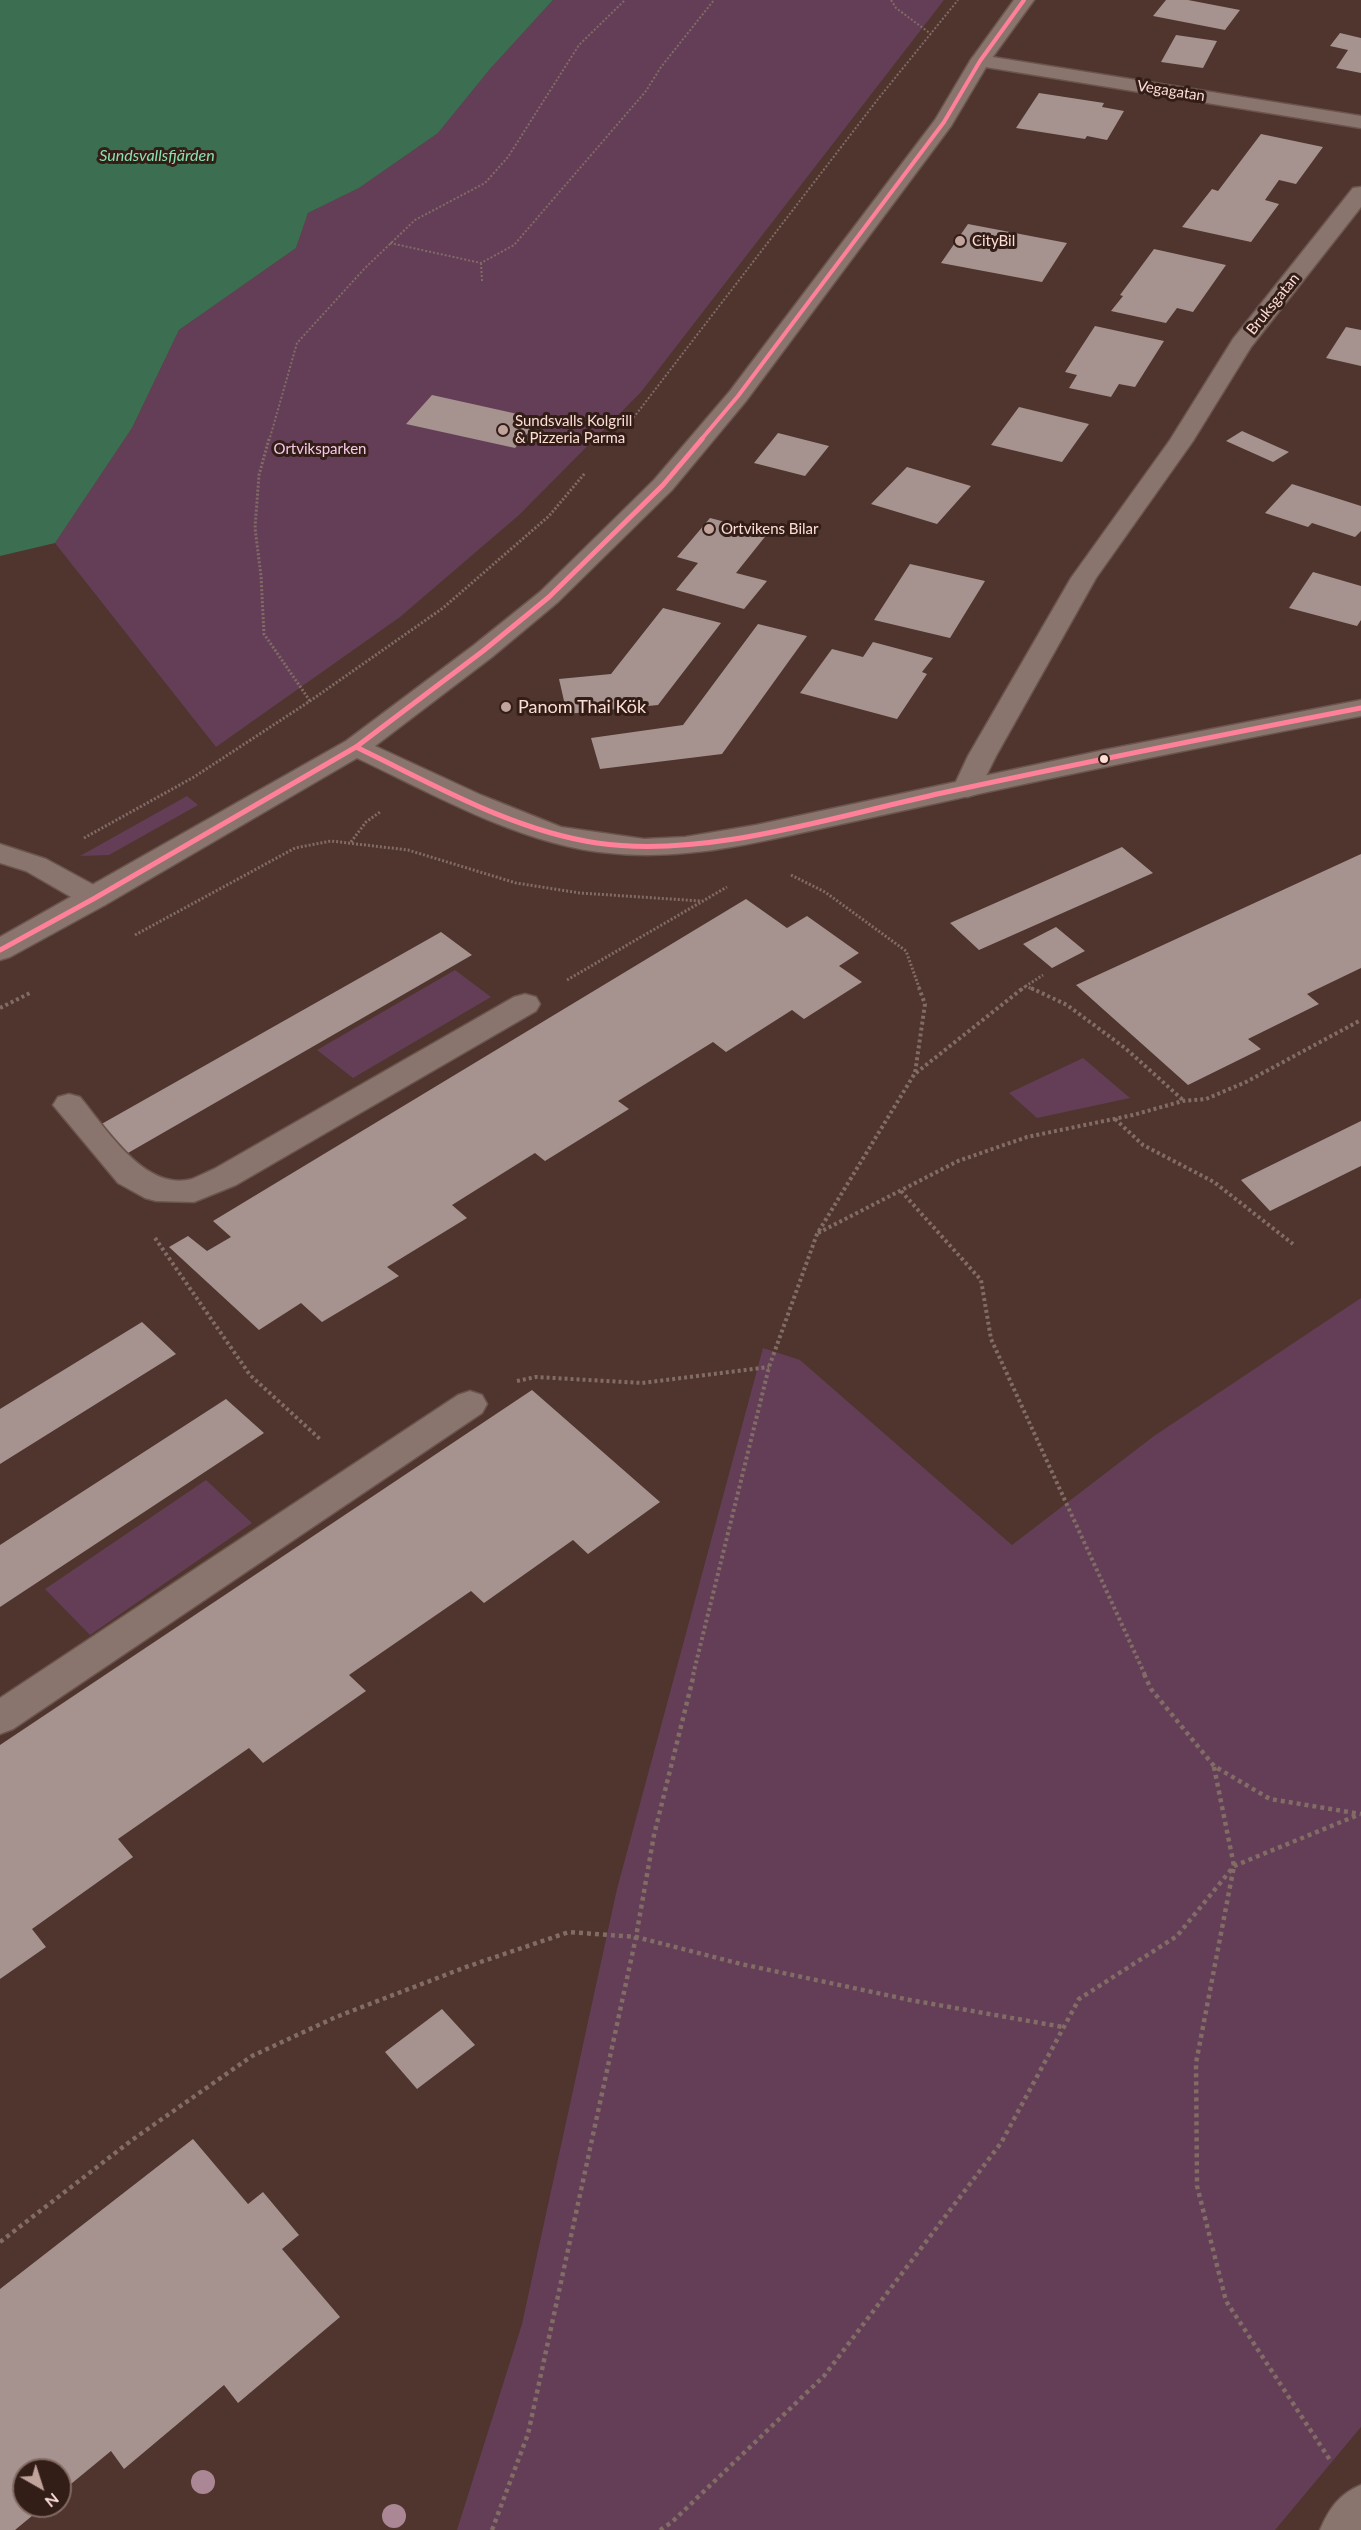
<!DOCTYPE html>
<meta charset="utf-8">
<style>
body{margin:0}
#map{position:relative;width:1361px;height:2530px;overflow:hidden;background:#4f352d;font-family:Lato,sans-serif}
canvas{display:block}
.north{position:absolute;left:12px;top:2458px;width:60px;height:60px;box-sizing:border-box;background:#331d17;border:2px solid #846a63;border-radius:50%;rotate:141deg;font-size:16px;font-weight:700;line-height:24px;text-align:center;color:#fdded5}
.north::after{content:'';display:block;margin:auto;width:21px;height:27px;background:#c0a39a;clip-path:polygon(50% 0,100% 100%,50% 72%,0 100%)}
</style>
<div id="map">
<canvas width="1361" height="2530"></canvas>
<div class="north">N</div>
</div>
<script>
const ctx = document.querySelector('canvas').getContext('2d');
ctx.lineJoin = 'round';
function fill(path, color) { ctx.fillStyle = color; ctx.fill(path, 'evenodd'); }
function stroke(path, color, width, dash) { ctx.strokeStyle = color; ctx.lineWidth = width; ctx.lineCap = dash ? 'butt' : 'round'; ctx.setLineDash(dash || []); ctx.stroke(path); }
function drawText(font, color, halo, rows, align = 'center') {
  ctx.font = font + ' Lato,sans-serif'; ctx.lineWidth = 6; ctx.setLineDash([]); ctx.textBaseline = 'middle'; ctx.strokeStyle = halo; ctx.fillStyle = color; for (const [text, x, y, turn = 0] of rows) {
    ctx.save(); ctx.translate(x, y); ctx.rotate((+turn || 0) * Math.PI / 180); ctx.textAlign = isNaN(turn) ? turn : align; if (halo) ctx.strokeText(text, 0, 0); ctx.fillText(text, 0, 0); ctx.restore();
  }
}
const green = new Path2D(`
 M553,0H944L641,392L519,515L400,617L216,747L55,543L132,428L179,330L296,248L308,213L359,188L438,133L490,69Z
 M187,796L198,805L109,855L80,856Z
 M455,970L491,997L353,1078L317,1050Z
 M1083,1058L1130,1098L1037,1118L1009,1093Z
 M1361,1298V2427L1275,2530H457L522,2324L617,1889L763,1348L800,1360L1012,1545L1154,1436Z
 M206,1480L252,1523L90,1635L45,1589Z`);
const water = new Path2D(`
 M0,0H553L490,69L438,133L359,188L308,213L296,248L179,330L132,428L55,543L0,556Z`);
const building = new Path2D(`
 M1166,0H1188L1240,10L1225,30L1153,16Z
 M1340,33L1361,38V73L1336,68L1348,50L1330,46Z
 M1176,35L1217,41L1203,68L1161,62Z
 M1039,93L1104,103L1102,107L1124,111L1107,140L1087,136L1085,139L1016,128Z
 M1261,134L1323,147L1296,184L1279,180L1265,200L1279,204L1251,242L1182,227L1212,189L1218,191Z
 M968,224L1067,243L1042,282L941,263Z
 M1154,249L1226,265L1193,312L1177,308L1166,323L1111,311L1123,296L1120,295Z
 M1095,326L1164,341L1135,387L1119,384L1111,397L1069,388L1077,375L1065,372Z
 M1346,327L1361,330V366L1326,358Z
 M432,395L540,419L515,448L406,424Z
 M1019,407L1089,424L1062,462L991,445Z
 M1242,431L1289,452L1273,462L1226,441Z
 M778,433L829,446L805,476L754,463Z
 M907,467L971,486L937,524L871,504Z
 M1292,484L1361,506V531L1355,537L1312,523L1308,527L1265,513Z
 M710,518L768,533L736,573L767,581L744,609L676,590L698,563L677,557Z
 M910,564L985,581L950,638L874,620Z
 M1313,572L1361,586V620L1357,626L1289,608Z
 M663,608L721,623L658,705L567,714L559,679L611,674Z
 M758,624L807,636L722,754L600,769L591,738L683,725Z
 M873,642L933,658L922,672L927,674L897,719L800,693L832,649L863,657Z
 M1122,847L1153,873L979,950L950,923Z
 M1361,854V968L1307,994L1319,1004L1248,1039L1261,1049L1188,1085L1076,985Z
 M746,899L787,928L807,916L859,953L839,966L862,982L804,1019L792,1010L726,1052L713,1042L618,1101L629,1109L545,1161L535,1153L452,1205L467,1218L387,1267L399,1276L322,1322L301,1303L259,1330L169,1247L188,1236L207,1251L231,1237L213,1221Z
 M1056,927L1085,951L1052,968L1023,944Z
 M441,932L472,955L128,1153L98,1126Z
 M1361,1121V1166L1270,1211L1241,1180Z
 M142,1322L176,1354L0,1464V1409Z
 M532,1390L660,1502L588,1554L573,1540L484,1603L471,1591L349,1675L366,1691L263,1763L249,1748L118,1839L133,1857L32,1929L46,1947L0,1979V1745Z
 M226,1399L264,1433L0,1607V1545Z
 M442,2009L475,2045L417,2089L385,2052Z
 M193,2139L248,2204L263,2192L299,2235L282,2249L340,2317L238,2403L224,2385L124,2469L111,2451L60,2493V2470H24V2506H44L15,2530H0V2289Z`);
const pathFar3 = new Path2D(`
 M891,0L896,8L931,34
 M390,243L481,263L514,245L646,91L661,67L714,0
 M481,263L482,281
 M631,421L878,99L958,0
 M269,441L297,343L365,268L415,220L485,183L508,157L579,45L625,0`);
const pathFar2 = new Path2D(`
 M269,439L259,475L255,528L261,576L264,634L310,701
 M84,838L194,777L310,701L443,608L549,516L585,473
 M351,842L366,822L380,812
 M791,875L825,892L906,951L920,990
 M135,935L295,848L331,841L408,850L516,883L580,893L701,901
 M567,980L727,887
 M1021,990L1026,986
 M1034,990L1026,986L1043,975`);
const pathFar1 = new Path2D(`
 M1031,988L1067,1005L1125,1048L1183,1100
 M0,1008L32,992
 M916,1073L1023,988
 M1115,1119L1143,1145L1214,1182L1293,1244
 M901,1191L981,1280L991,1339L1145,1675
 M818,1233L958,1161L1027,1137L1133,1115L1183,1101L1206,1099L1246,1082L1361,1020
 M155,1238L250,1375L321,1440
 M517,1381L536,1377L642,1383L769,1367
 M693,1675L769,1367L817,1234L915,1073L925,1004L919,988`);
const path = new Path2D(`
 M1144,1674L1151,1689L1214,1766L1270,1799L1361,1814
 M1214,1767L1234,1866L1196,2063L1197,2186L1226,2301L1330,2460
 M0,2242L132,2140L252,2056L336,2017L466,1967L569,1932L636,1937L741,1964L910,2000L1063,2027
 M492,2530L528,2434L636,1937L654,1835L694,1674
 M660,2530L672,2522L824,2376L1001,2143L1079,1999L1177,1936L1234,1866L1358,1815`);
const lane = new Path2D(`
 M0,844L46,859L105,891L110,898L105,905L95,907L85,905L26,871L0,863Z
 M525,994L536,997L540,1004L536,1011L236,1185L194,1202L156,1201L145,1198L118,1183L53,1105L58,1097L69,1094L80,1097C106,1128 145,1192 192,1179C199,1176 207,1172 214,1169L514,997Z
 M470,1391L482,1395L487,1404L482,1413L13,1729L0,1734V1698L458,1395Z`);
const street = new Path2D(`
 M980,55L1361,116V128L973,65L970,61L973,57Z
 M1361,187V207L1251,347L1193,441L1096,578L996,756L977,794L967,797L957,794L953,788L968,756L1071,578L1170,440L1233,339L1353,188Z
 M1361,2485V2530H1320C1329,2509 1339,2494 1361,2485Z`);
const secondary = new Path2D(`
 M1014,0H1034L989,62L951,126L746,401L672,490L558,602L492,657L375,746L481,795L561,827L644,839L685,837L756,825L1104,750L1361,700V716C1221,743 1081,771 942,802C896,812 851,822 805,832C734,848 672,861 599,852C517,842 431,793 357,758L105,905L10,957L0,960V937L346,741L474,645L540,592L654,480L730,391L935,120L970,61Z`);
const bus1Far1 = new Path2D(`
 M700,441L738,396L944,122L980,61L1024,0`);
const bus1 = new Path2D(`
 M356,747C433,784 511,830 597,843C707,859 835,816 942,793C1081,763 1221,735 1361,708
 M0,950L95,898L356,747L483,651L549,597L663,485L702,439`);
const trees = [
 [203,2482],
 [394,2516]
];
const markers = [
 [960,241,6,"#c0a39a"],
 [503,430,6,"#c0a39a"],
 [709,529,6,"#c0a39a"],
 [506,707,6,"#c0a39a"],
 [1104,759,5,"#fdded5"]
];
const farStreetnames = [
 ["Vegagatan",1171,91,9],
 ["Bruksgatan",1273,304,-51]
];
const farPoinames = [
 ["CityBil",972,241],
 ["Sundsvalls Kolgrill",515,421],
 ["& Pizzeria Parma",515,438],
 ["Ortvikens Bilar",721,529]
];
const farParknames = [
 ["Ortviksparken",320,449]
];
const farWaternames = [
 ["Sundsvallsfjärden",157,156]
];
const poiNames = [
 ["Panom Thai Kök",518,707]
];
fill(green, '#643e56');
fill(water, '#3c6f51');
fill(building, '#a6938f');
stroke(lane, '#6a544c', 3);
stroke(street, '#6a544c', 3);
stroke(secondary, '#6a544c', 3);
stroke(pathFar3, '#816c66', 2, [2, 2]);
stroke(pathFar2, '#816c66', 3, [2, 2]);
stroke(pathFar1, '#816c66', 4, [3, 3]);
stroke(path, '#816c66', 4.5, [4, 4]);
fill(lane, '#8a756e');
fill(street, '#8a756e');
fill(secondary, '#8a756e');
stroke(bus1Far1, '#ff8098', 4);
stroke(bus1, '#ff8098', 5);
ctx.fillStyle = '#ab8694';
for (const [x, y] of trees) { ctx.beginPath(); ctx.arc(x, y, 12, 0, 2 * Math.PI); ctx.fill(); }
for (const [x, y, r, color] of markers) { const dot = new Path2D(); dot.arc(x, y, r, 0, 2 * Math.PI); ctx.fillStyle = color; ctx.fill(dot); stroke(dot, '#331d17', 2); }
drawText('15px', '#fdded5', '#331d17', farStreetnames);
drawText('15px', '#fdded5', '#331d17', farPoinames, 'left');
drawText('15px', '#f6c8e8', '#331d17', farParknames);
drawText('italic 16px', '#8ae2af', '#331d17', farWaternames);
drawText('18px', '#fdded5', '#331d17', poiNames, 'left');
</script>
